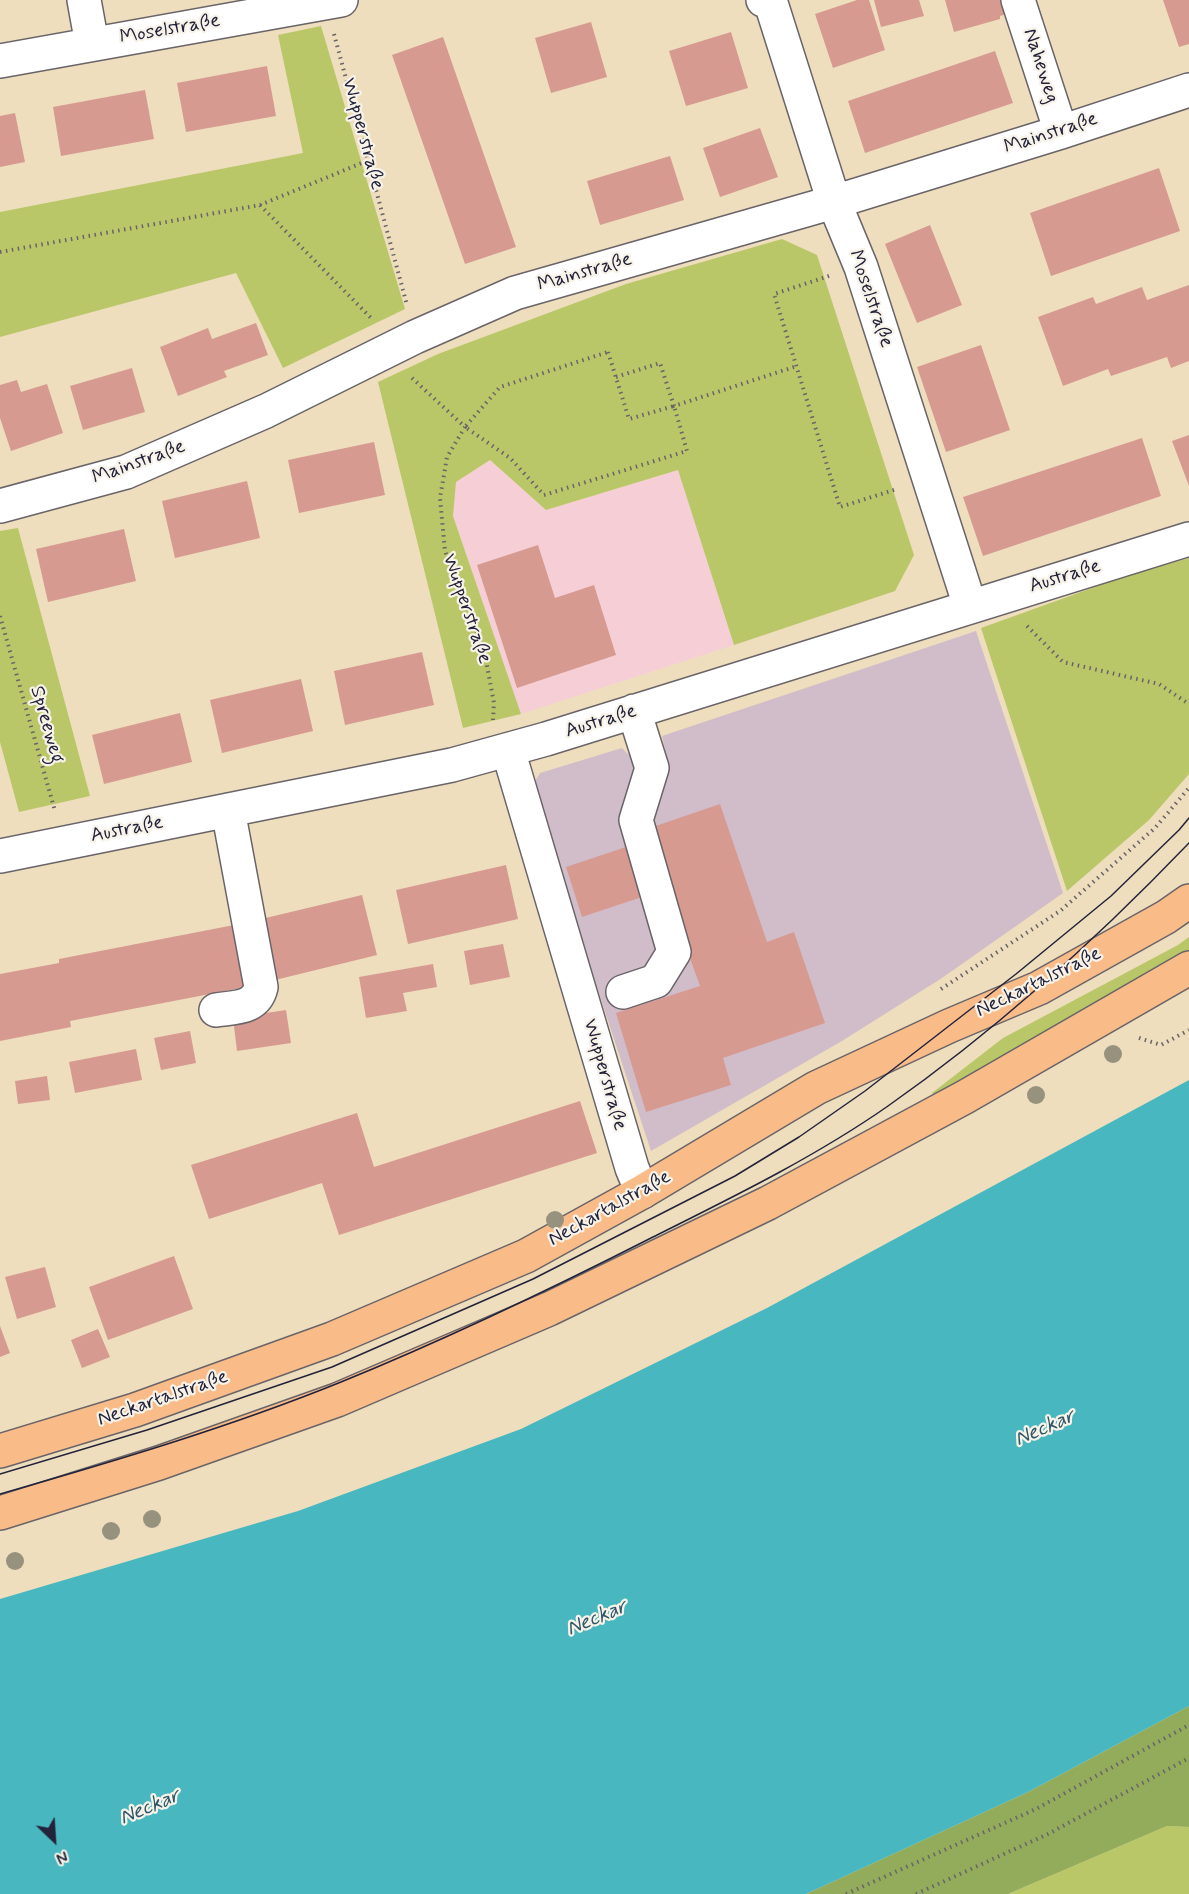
<!DOCTYPE html>
<meta charset="utf-8">
<style>
body{margin:0}
#map{position:relative;width:1189px;height:1894px;overflow:hidden;background:#eedebd;font-family:Mynerve,sans-serif}
canvas{display:block}
.north{position:absolute;left:24px;top:1810px;width:60px;height:60px;-webkit-text-stroke:4px #f7f3e8;paint-order:stroke;rotate:155deg;font-size:16px;font-weight:700;line-height:24px;text-align:center;color:#22223b}
.north::after{content:'';display:block;margin:auto;width:21px;height:27px;background:#22223b;clip-path:polygon(50% 0,100% 100%,50% 72%,0 100%)}
</style>
<div id="map">
<canvas width="1189" height="1894"></canvas>
<div class="north">N</div>
</div>
<script>
const ctx = document.querySelector('canvas').getContext('2d');
ctx.lineJoin = 'round';
function fill(path, color) { ctx.fillStyle = color; ctx.fill(path, 'evenodd'); }
function stroke(path, color, width, dash) { ctx.strokeStyle = color; ctx.lineWidth = width; ctx.lineCap = dash ? 'butt' : 'round'; ctx.setLineDash(dash || []); ctx.stroke(path); }
function drawText(font, color, halo, rows, align = 'center') {
  ctx.font = font + ' Mynerve,sans-serif'; ctx.lineWidth = 4.5; ctx.setLineDash([]); ctx.textBaseline = 'middle'; ctx.strokeStyle = halo; ctx.fillStyle = color; for (const [text, x, y, turn = 0] of rows) {
    ctx.save(); ctx.translate(x, y); ctx.rotate((+turn || 0) * Math.PI / 180); ctx.textAlign = isNaN(turn) ? turn : align; if (halo) ctx.strokeText(text, 0, 0); ctx.fillText(text, 0, 0); ctx.restore();
  }
}
const built = new Path2D(`
 M490,460L546,510L678,470L734,645L521,714L453,516L456,482Z`);
const industrial = new Path2D(`
 M976,631L1063,893L942,978L842,1041L651,1151L531,788L540,773L622,748L633,759L648,754L665,749L662,736Z`);
const green = new Path2D(`
 M321,26L405,309L283,368L236,273L0,337V212L303,153L278,35Z
 M782,239L817,255L914,555L895,591L734,645L678,470L546,510L490,460L456,482L453,516L521,714L463,728L378,382L438,354L626,284Z
 M18,528L90,796L19,812L0,742V531Z
 M1189,558V774L1149,820L1067,891L981,628L1117,579Z
 M1189,937V953L940,1102L932,1093L1003,1038L1178,945Z
 M1167,1826L1189,1827V1894H1008Z`);
const forest = new Path2D(`
 M1189,1706V1827L1167,1826L1008,1894H806L1028,1792Z`);
const water = new Path2D(`
 M1189,1080V1706L1028,1792L806,1894H0V1599L298,1511L521,1429L767,1308Z`);
const building = new Path2D(`
 M857,0H869L885,50L833,68L815,14Z
 M874,0H919L924,16L881,27Z
 M945,0H1006L1010,13L1000,16V19L954,32Z
 M1163,0H1189V44L1179,47Z
 M591,22L607,77L551,93L535,38Z
 M731,32L748,88L686,106L669,51Z
 M443,37L516,247L465,264L392,55Z
 M995,51L1013,103L865,153L848,101Z
 M267,66L276,116L186,132L177,83Z
 M145,90L154,139L61,156L53,107Z
 M15,113L25,162L0,167V116Z
 M760,128L778,177L720,197L703,148Z
 M670,156L684,200L600,225L587,181Z
 M1159,168L1180,231L1051,276L1030,213Z
 M930,225L962,305L917,323L885,244Z
 M1189,285V361L1171,368L1167,357L1111,376L1108,369L1063,386L1038,317L1093,297L1096,304L1142,287L1147,300Z
 M256,323L268,355L224,371L227,377L178,396L160,347L208,328L212,339Z
 M981,345L1010,430L946,452L917,367Z
 M132,368L145,412L83,430L70,386Z
 M17,380L21,392L47,384L63,433L11,451L0,418V385Z
 M1189,435V486L1172,441Z
 M1142,438L1161,496L983,556L963,497Z
 M374,442L385,495L299,513L288,460Z
 M247,481L260,538L175,558L162,501Z
 M124,529L136,581L48,602L36,549Z
 M538,545L555,598L594,585L616,655L517,688L477,565Z
 M422,652L434,705L345,725L334,671Z
 M301,679L313,731L222,753L210,700Z
 M180,713L192,762L104,784L92,735Z
 M720,804L767,942L794,932L825,1023L723,1058L731,1085L646,1112L616,1013L700,986L644,830Z
 M626,847L642,897L582,917L566,867Z
 M506,865L518,919L408,944L396,890Z
 M362,895L377,955L267,982L253,921Z
 M234,925L246,987L70,1021L71,1027L0,1041V974L59,963V959Z
 M503,944L510,977L470,985L464,951Z
 M433,964L437,987L403,993L407,1011L366,1018L359,977Z
 M286,1010L291,1043L237,1051L233,1018Z
 M190,1031L196,1063L161,1070L154,1038Z
 M136,1049L142,1080L75,1093L69,1062Z
 M47,1076L50,1100L18,1104L15,1081Z
 M580,1101L597,1153L339,1235L322,1183L209,1219L191,1165L357,1113L374,1167Z
 M174,1256L193,1309L108,1340L89,1287Z
 M45,1267L56,1307L17,1319L5,1277Z
 M0,1326L10,1353L0,1357Z
 M98,1329L110,1357L82,1368L71,1340Z`);
const path = new Path2D(`
 M334,34L407,305
 M260,205L373,320
 M0,252L260,205L369,160
 M829,276L774,294L840,507L897,489
 M608,352L629,419L674,406L687,451L544,495L510,458L465,427L500,387Z
 M616,377L660,363L674,406L797,366
 M412,378L465,427L447,457L440,498L445,551L484,650L494,703L493,720
 M0,616L55,811
 M1027,626L1063,662L1159,684L1189,704
 M941,989L1060,911L1155,828L1189,788
 M1139,1038L1161,1045L1189,1030
 M846,1894L1036,1809L1189,1725
 M916,1894L1048,1834L1189,1758`);
const minor = new Path2D(`
 M84,0L92,44
 M763,0H770L834,202L861,267L970,606
 M1018,0L1061,132
 M0,61L341,0
 M0,506L126,472L266,411L415,337L515,293L834,202L1061,132L1189,90
 M508,750L632,1168L642,1192
 M0,856L452,765L546,739L1189,539
 M623,992L656,981L674,952L636,820L652,768L634,711
 M216,1010C235,1007 256,1009 261,987L228,810`);
const major = new Path2D(`
 M0,1451L135,1410L332,1339L526,1256L642,1192L816,1088L949,1026L1039,988L1166,917L1189,901
 M0,1513L159,1463L337,1400L549,1309L768,1203L965,1097L1189,968`);
const tram = new Path2D(`
 M0,1474L147,1430L332,1367L533,1279L735,1176L799,1137L865,1091L1016,974L1111,896L1179,830L1189,818
 M0,1494C115,1461 230,1427 341,1382C447,1339 551,1289 653,1237C733,1197 815,1157 888,1106C998,1029 1096,940 1189,843`);
const trees = [
 [1113,1054],
 [1036,1095],
 [555,1220],
 [152,1519],
 [111,1531],
 [15,1561]
];
const streetNames = [
 ["Moselstraße",170,30,-10],
 ["Naheweg",1040,66,72],
 ["Wupperstraße",362,134,75],
 ["Mainstraße",1051,134,-18],
 ["Mainstraße",585,273,-16],
 ["Moselstraße",870,299,71],
 ["Mainstraße",139,463,-20],
 ["Austraße",1065,577,-17],
 ["Wupperstraße",466,609,71],
 ["Austraße",601,722,-17],
 ["Spreeweg",46,725,74],
 ["Austraße",127,830,-11],
 ["Neckartalstraße",1039,983,-26],
 ["Wupperstraße",604,1075,74],
 ["Neckartalstraße",610,1209,-29],
 ["Neckartalstraße",163,1399,-19]
];
const waterNames = [
 ["Neckar",1045,1429,-24],
 ["Neckar",597,1619,-23],
 ["Neckar",150,1808,-23]
];
fill(built, '#f6cfd6');
fill(industrial, '#d1bdc9');
fill(green, '#bac768');
fill(forest, '#93ac5c');
fill(water, '#48b7bf');
fill(building, '#d79a91');
stroke(minor, '#696468', 36);
stroke(major, '#696468', 36);
stroke(path, '#696468', 4, [1.5, 4.5]);
stroke(minor, '#fff', 33);
stroke(major, '#f9bc89', 33);
stroke(tram, '#22223b', 1.5);
ctx.fillStyle = '#97927d';
for (const [x, y] of trees) { ctx.beginPath(); ctx.arc(x, y, 9, 0, 2 * Math.PI); ctx.fill(); }
drawText('20px', '#22223b', '#f7f3e8', streetNames);
drawText('italic 21px', '#2f5669', '#f7f3e8', waterNames);
</script>
